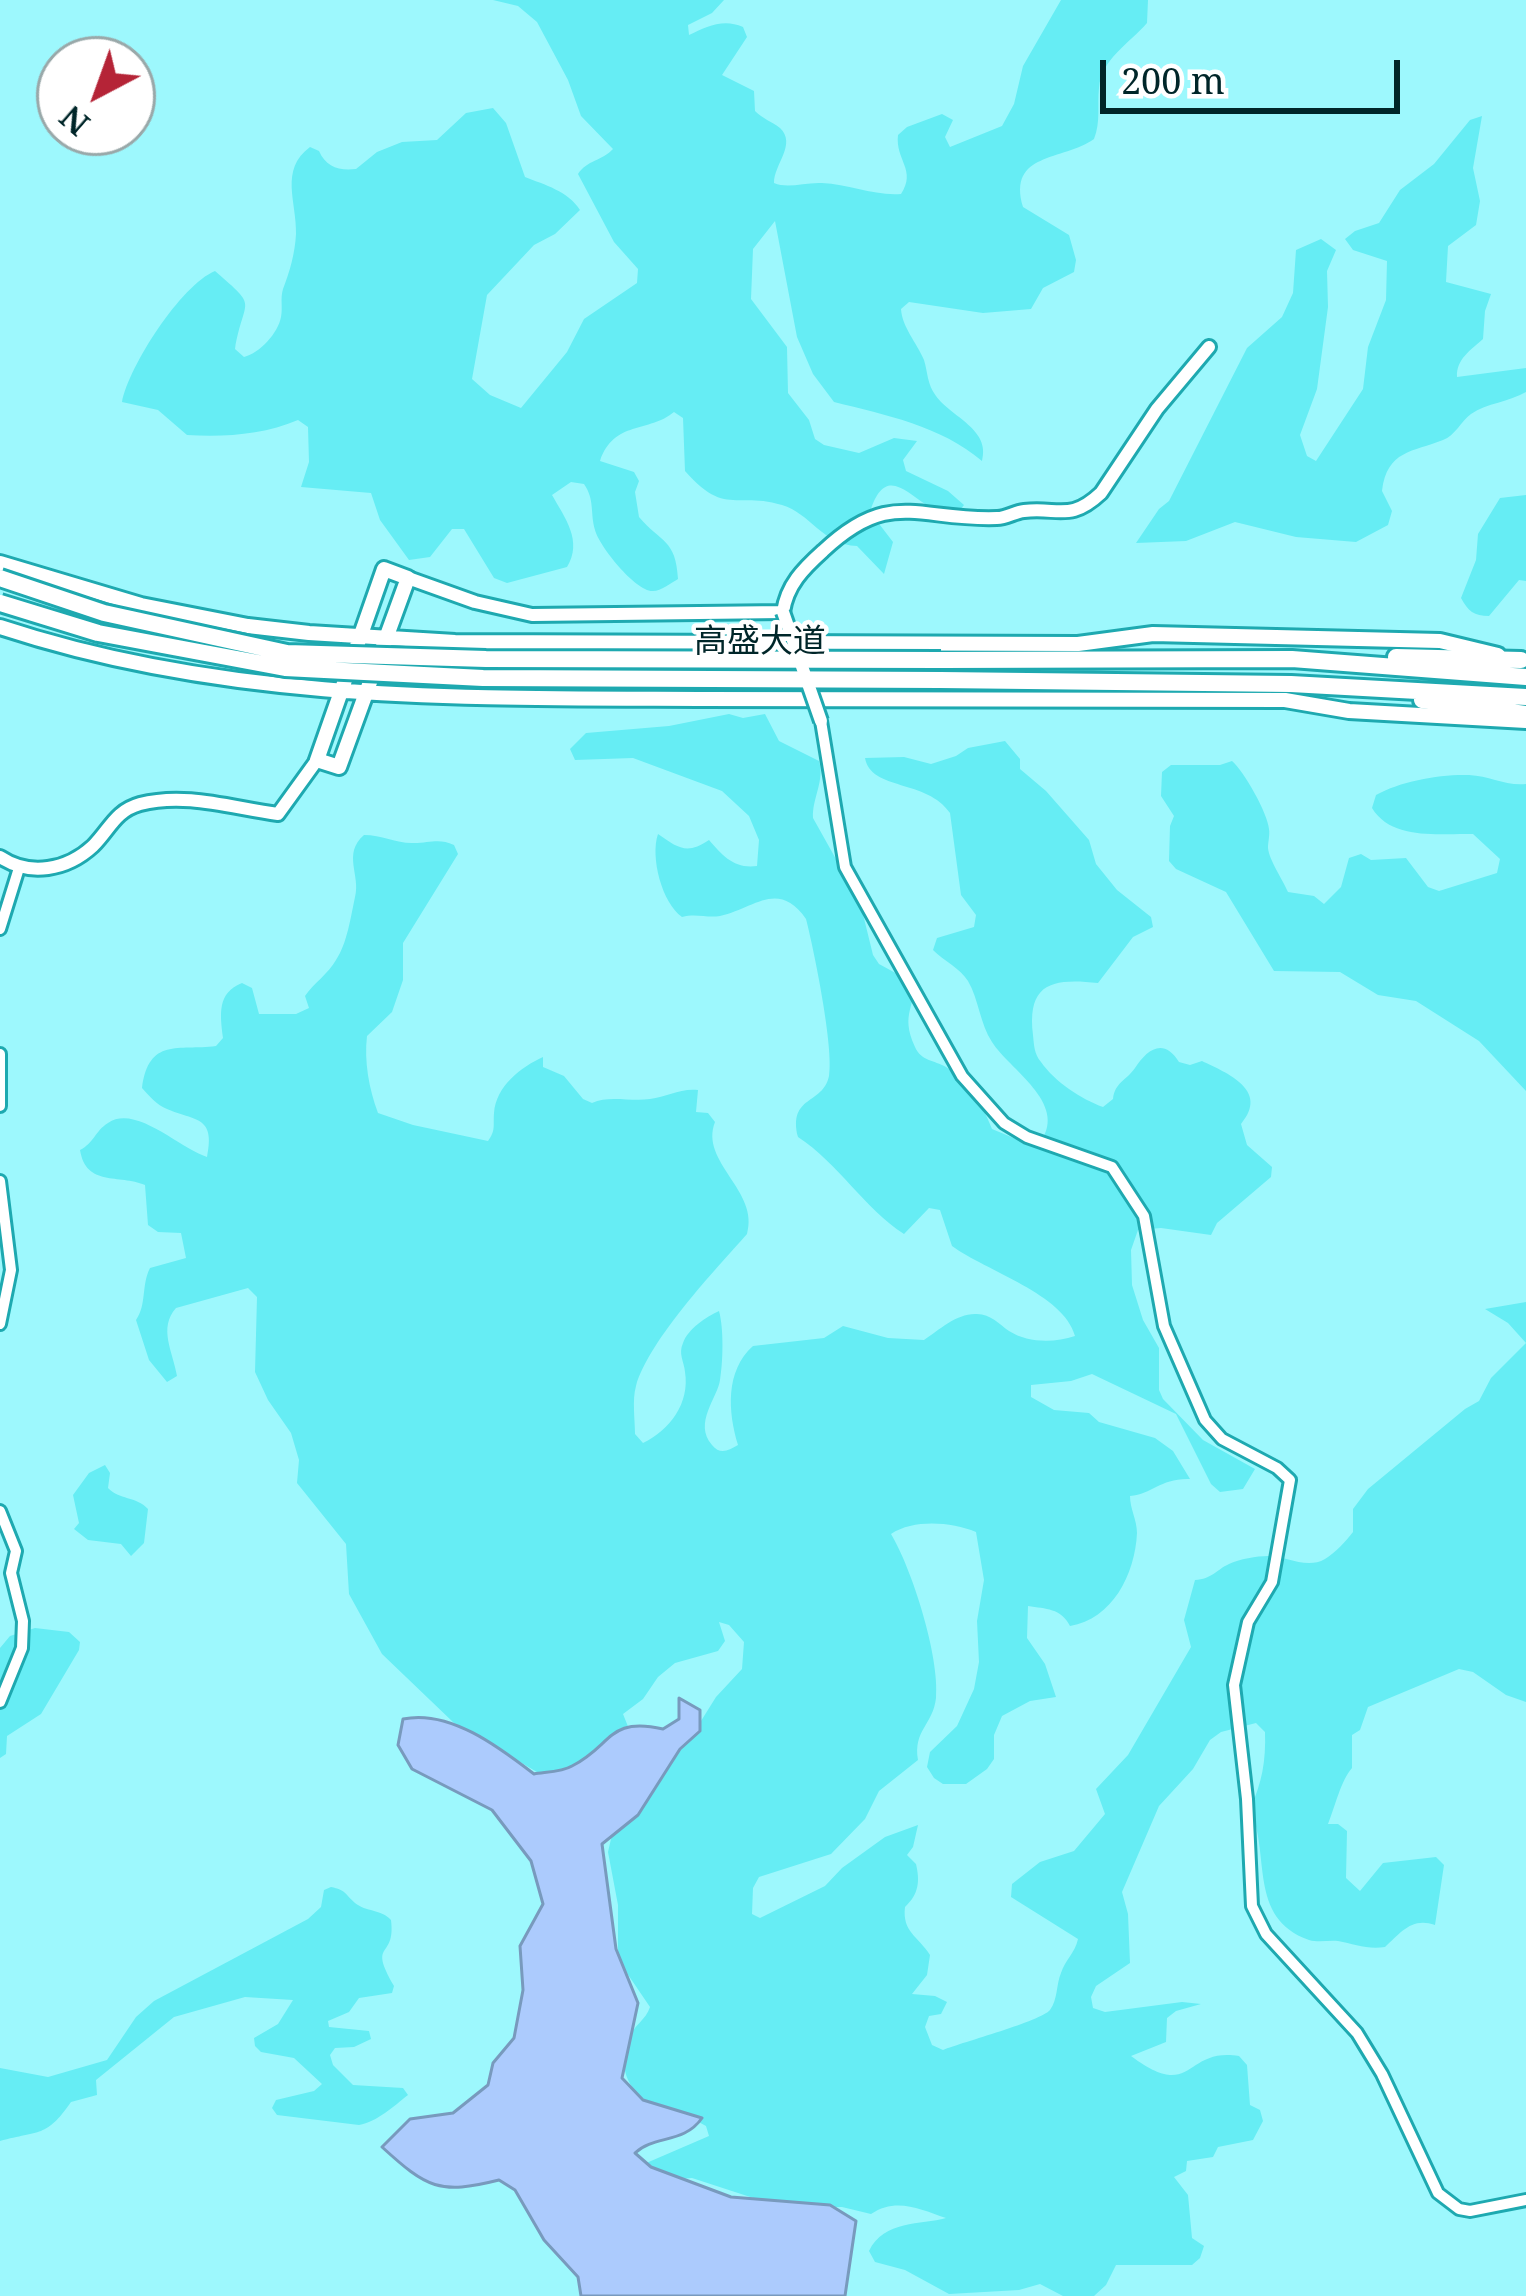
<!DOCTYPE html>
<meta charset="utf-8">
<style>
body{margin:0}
#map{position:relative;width:1526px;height:2296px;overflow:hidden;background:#9df8fd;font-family:"Noto Serif",serif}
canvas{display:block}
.north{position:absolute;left:36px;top:36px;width:120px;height:120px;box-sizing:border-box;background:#fff;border:3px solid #99a8a9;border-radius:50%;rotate:221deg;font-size:33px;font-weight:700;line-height:48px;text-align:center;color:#002629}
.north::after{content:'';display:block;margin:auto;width:42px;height:54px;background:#b52437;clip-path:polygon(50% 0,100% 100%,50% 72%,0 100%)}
.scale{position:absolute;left:1100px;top:60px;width:300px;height:54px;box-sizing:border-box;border:6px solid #002629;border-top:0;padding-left:15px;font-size:36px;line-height:42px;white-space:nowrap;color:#002629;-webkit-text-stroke:9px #fff;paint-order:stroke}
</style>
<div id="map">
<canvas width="1526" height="2296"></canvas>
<div class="north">N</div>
<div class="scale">200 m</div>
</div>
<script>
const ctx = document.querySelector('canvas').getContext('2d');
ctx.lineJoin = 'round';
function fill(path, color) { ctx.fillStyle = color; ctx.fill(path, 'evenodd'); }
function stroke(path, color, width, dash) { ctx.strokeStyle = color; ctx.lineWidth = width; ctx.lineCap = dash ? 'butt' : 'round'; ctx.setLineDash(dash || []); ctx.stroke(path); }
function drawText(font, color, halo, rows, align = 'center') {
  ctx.font = font + ' "Noto Serif","Noto Sans SC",serif'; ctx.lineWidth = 9; ctx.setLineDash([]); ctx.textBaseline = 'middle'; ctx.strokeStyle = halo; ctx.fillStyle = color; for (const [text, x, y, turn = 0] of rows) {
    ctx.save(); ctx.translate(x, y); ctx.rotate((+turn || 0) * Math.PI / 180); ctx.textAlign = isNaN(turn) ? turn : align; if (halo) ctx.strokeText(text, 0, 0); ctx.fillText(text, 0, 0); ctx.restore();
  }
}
const green = new Path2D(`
 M493,0H724L712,13L688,25L689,35C706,27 723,18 743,27L747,37L722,75L754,91L755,111C763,119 771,121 780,128C797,144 774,164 774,183C788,189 805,182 822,183C849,184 874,196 901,194C917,170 895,160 898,135L907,127L942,114L953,120L945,137L950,147L1002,126L1014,104L1023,66L1061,0H1148L1147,23C1130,43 1101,59 1099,88C1097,106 1101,121 1094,139C1063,161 1007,152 1023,207L1069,235L1076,260L1074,272L1043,288L1031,309L983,313L909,302L901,309C902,327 917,343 924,360C928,373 927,384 936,396C951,417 991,429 982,461C941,426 886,415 834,402L813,374L797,337L775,221L753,249L751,299L787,347L788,393L809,420L815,439L824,445L859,453L894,438L917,441L903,460L906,471L948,491L964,505L956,515C948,513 935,511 928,506C903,489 884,467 870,512L893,542L884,574L857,546C823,545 810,513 782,505C737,491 725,517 685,471L683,418L674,412C649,433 614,420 600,461L634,472L639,481L635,492L639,517C661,543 676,539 678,579C671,583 661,591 653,591C636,592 599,546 595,530C590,513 595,500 584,484L571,482L552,495C565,518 583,541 567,567L507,583L494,578L464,529H452L430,557L409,560L380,520L371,493L301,487L309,462L308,427L298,420C263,435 225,437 187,435L158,410L122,402C129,366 181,285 215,271C260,310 244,296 235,349L244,357C260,353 278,333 281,317C283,307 280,299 283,289C290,271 295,253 296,234C297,202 279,170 310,147L319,151C326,167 339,171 356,169L377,152L402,142L437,140L466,113L493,108L506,123L525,177C545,185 568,191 580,210L555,234L534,245L487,295L472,379L490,395L521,408L567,352L584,319L637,283L638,269L614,242L578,174C587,160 602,161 613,149L581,116L568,80L537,22L518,6Z
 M1482,116L1473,168L1480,201L1476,225L1448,246L1446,282L1491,294L1485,311L1483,339C1471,350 1456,359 1457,377L1526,368V392C1509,402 1487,403 1471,414C1461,421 1455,436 1443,440C1413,452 1387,450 1382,491L1392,511L1388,525L1356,542L1296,537L1235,522L1186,541L1136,543L1159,509L1169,501L1247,348L1282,317L1293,293L1296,250L1321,239L1336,250L1327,271L1328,307L1317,389L1300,435L1307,456L1316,461L1363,389L1368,347L1386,300L1387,261L1353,250L1345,239L1355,231L1379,223L1400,190L1434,164L1470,120Z
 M1526,495V581L1519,580L1489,616C1474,616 1468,611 1461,598L1476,560L1478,534L1500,498Z
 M729,714L743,718L765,714L779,741L819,761C825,781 812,798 813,818L860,902L873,955L879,964L912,982C918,1007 899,1012 915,1047C921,1061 934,1060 946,1067C967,1081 983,1105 992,1129L1016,1139L1041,1141C1068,1103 1009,1069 992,1042C980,1024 979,1000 968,981C960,968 944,961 933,950L937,938L974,927L976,915L961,895L950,813C927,779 871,791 865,758L904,757L931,764L956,756L968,748L1005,741L1020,759V769L1046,791L1089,840L1096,864L1117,890L1151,917L1153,927L1133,937L1098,983C1052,978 1027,983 1033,1035C1034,1045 1034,1054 1041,1062C1055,1082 1081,1099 1103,1107L1113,1099C1115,1082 1126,1081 1135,1068C1146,1051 1163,1036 1179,1062L1190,1065L1202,1061C1227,1073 1270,1090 1241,1124L1247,1145L1272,1167L1271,1177L1217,1223L1211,1235L1161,1228L1138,1230L1131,1250L1132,1285L1143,1320L1159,1348V1390L1163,1399L1203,1440L1255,1469L1243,1489L1220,1492L1211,1484L1176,1414L1092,1374L1071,1381L1031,1385V1397L1054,1410L1089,1413L1099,1422L1155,1438L1173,1451L1190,1479C1160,1478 1153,1494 1130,1496C1130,1509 1137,1520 1137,1533C1135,1575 1112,1619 1070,1626C1061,1608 1046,1609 1028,1606L1027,1638L1045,1664L1056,1697L1030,1701L1002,1716L994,1735V1759L987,1769L966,1784H943L934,1778L927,1767L930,1752L957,1726L974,1689L979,1662L977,1621L984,1580L976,1532C951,1522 914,1519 891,1534C912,1569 940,1657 936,1698C933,1725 913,1730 918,1760L879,1791L865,1819L831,1854L759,1877L753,1888L752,1914L760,1918L825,1886L842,1868L885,1837L918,1825L913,1847L907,1855L916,1864C920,1881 919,1894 905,1907C902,1932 918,1936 930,1955L927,1975L912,1994L935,1996L947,2002L941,2014L929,2016L925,2027L932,2045L943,2050C963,2042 1041,2021 1050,2010C1058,1999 1056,1985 1061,1973C1065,1960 1075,1953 1078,1939L1011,1897L1012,1884L1040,1862L1074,1851L1105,1814L1096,1789L1128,1755L1191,1647L1184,1620L1195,1580C1212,1579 1216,1570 1229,1564C1239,1559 1257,1556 1268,1556C1284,1555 1306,1570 1325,1559C1335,1553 1346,1541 1353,1532V1509L1368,1489L1465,1409L1479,1401L1491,1378L1526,1343L1508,1323L1485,1309L1526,1302V1702L1506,1695L1473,1672L1459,1669L1368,1707L1360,1730L1352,1735V1768C1341,1780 1335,1807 1328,1824H1338L1347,1831L1346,1878L1360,1891L1383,1863L1436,1857L1444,1865L1435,1925C1411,1917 1401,1933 1385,1947C1368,1950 1354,1944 1338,1941C1328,1940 1319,1943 1309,1940C1247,1918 1271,1853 1250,1809C1262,1783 1266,1761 1265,1732L1256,1723L1221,1732L1210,1740L1193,1769L1159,1806L1122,1892L1128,1914L1130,1963L1096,1986L1091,1997L1093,2008L1105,2012L1182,2002L1201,2004L1176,2011L1167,2018L1166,2042L1131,2056C1194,2103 1183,2047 1239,2056L1247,2065L1250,2105L1260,2110L1263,2121L1253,2140L1218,2147L1213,2157L1187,2161L1186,2171L1174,2177L1188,2195L1192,2238L1204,2246L1200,2258L1192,2265H1116L1106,2285L1094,2296H1063L1040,2284L1019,2290L949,2294L905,2270L875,2262L869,2251C884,2220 921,2225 946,2218C920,2209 896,2197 871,2214L842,2207H781L692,2178L664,2180L644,2164L709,2136L706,2126L682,2113H655C632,2091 615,2072 629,2038C633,2026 646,2020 650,2007L618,1960V1905L608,1852L614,1826L619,1815L691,1737L716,1697L742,1669L744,1642L729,1625L719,1622L725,1641L718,1651L675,1663L658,1677L643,1699L623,1714L631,1734L633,1759L542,1775L454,1723L382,1654L349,1594L346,1544L297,1483L299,1460L291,1433L268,1400L255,1372L257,1297L248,1288L176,1308C158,1328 173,1352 177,1376L167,1382L149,1360L136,1320C147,1304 141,1286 150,1268L186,1258L181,1233L158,1232L148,1225L145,1185C119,1174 86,1187 80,1150C94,1143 95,1131 108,1123C136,1104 180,1149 207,1157C216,1115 194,1121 167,1109C157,1105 149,1096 142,1088C149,1037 178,1051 216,1046L223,1038C220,1014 217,993 242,983L252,988L259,1014H296L309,1008L305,996C314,983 328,974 336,960C347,944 351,916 355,897C361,875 342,854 364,835C382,835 398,844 414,843C430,843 439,838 454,845L458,854L403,943V980L392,1012L367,1036C364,1061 369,1089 378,1113L413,1125L488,1141C496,1130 493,1126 494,1113C496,1086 521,1067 543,1057V1067L564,1076L583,1099L592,1103C609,1095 631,1102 650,1099C667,1097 680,1088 698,1090L696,1112L708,1113L715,1122C699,1162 760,1191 747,1234C715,1270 649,1340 636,1386C632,1400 635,1419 635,1434L643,1443C670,1430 690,1403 685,1372C684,1361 678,1354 683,1343C688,1329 706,1317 719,1311C724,1329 723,1362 720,1380C718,1397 693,1423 712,1445C720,1455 728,1451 738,1445C728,1412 725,1371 753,1346L824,1338L843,1326L888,1338L924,1340C939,1330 956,1314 975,1314C990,1313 999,1324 1009,1331C1028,1343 1054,1343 1075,1336C1064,1294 986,1271 952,1246L940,1210L929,1208L904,1234C864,1208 839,1164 798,1137C788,1095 823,1105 829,1076C834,1048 814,950 806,919C778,879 754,909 720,916C706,918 696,913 682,917C662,903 650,857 658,834C678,848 687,855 709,840C723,856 734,869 757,866L759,840L749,816L722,791L633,758L575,760L570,749L586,733L669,726Z
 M1232,761C1244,771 1268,814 1269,829C1270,835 1268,842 1268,848C1269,860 1283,880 1288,892L1314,896L1324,904L1341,887L1349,858L1361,854L1371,860L1406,858L1428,887L1439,891L1497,873L1500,859L1473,834C1439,833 1392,841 1372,808L1376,795C1401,781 1440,774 1469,775C1490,776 1505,786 1526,784V1091L1479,1041L1416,1001L1378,995L1340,972L1274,971L1226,892L1176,869L1169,861L1170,826L1174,816L1161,796L1162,772L1171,765H1220Z
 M105,1465L110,1473L108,1488C119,1500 136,1496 148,1509L144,1543L131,1556L121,1544L88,1540L74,1529L79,1523L73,1495L89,1473Z
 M35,1628L69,1632L80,1642L79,1650L41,1714L7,1736L6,1754L0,1758V1648L10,1636Z
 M331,1887C346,1890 345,1894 355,1903C366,1912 381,1909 391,1920C396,1961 367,1939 394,1986L392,1993L359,1998L349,2012L328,2021L329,2027L369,2031L371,2039L354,2047L335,2048L330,2055L333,2065L353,2085L403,2088L408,2095C394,2106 377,2122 359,2125L277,2115L272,2108L276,2100L314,2091L322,2084L294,2058L261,2052L255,2046L254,2038L278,2024L293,2000L245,1997L174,2017L96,2080L97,2095L71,2102C46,2138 40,2130 0,2141V2068L48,2077L107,2060L136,2017L154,2001L308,1919L321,1907L324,1890Z`);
const water = new Path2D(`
 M679,1698L700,1710V1731L680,1749L638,1815L602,1844L616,1949L638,2003L622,2078L643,2100L702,2118C684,2144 654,2135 635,2153L651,2167L731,2197L830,2205L856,2221L845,2296H581L578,2277L544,2240L515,2190L499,2180C439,2195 427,2188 382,2147L410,2119L453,2113L488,2085L493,2063L514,2038L523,1990L520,1946L543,1904L531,1861L492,1810L412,1769L398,1745L403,1719C449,1709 499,1747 534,1774C545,1772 562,1772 572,1766C612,1746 608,1716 663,1729L679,1719Z`);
const minor = new Path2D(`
 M821,721L845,867L962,1076L1004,1123L1027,1137L1112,1167L1144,1216L1164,1326L1205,1420L1222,1439L1277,1468L1290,1480L1272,1582L1248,1622L1234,1685L1247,1799L1252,1906L1266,1934L1357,2033L1382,2074L1438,2193L1459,2209L1470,2211L1526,2200
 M0,929L19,868
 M0,1054V1106
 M0,1181L11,1270L0,1324
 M0,1511L16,1551L11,1573L23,1621L22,1648L0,1702`);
const tertiary = new Path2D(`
 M408,578L475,602L532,615L783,612C787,585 803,569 823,551C891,487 918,521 997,518C1007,518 1014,512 1024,511C1059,507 1070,522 1101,493L1157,409L1209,347
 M0,857C30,877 67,870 93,846C110,829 115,811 140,804C186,792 232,808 278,814L317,760`);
const secondary = new Path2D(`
 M0,563L141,605L248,626L309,633L455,642L1078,644L1153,634L1440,641L1498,655
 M384,569L408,578L339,767L317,760Z
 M0,627C230,703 464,698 703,699C897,699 1091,700 1285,700L1349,711L1526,721`);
const trunk = new Path2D(`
 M1396,657L1521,660
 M941,660L1292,659L1526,677
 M940,680L1291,684L1526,697
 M1422,700L1526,714`);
const tertiaryBridge = new Path2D(`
 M783,612L821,721`);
const trunkBridge = new Path2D(`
 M0,578L104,613L287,653L486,659L941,660
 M0,603L98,633L285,668L483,678L940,680`);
const streetNames = [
 ["高盛大道",760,643]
];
fill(green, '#66edf4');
fill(water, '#accbfd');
stroke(water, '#789abd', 3);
stroke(minor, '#1ea9b0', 16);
stroke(tertiary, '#1ea9b0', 18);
stroke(secondary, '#1ea9b0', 20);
stroke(trunk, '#1ea9b0', 22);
stroke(minor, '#fff', 10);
stroke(tertiary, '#fff', 12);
stroke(secondary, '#fff', 14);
stroke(trunk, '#fff', 16);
stroke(tertiaryBridge, '#1ea9b0', 18, []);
stroke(trunkBridge, '#1ea9b0', 22, []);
stroke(tertiaryBridge, '#fff', 12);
stroke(trunkBridge, '#fff', 16);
drawText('33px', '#002629', '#fff', streetNames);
</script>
